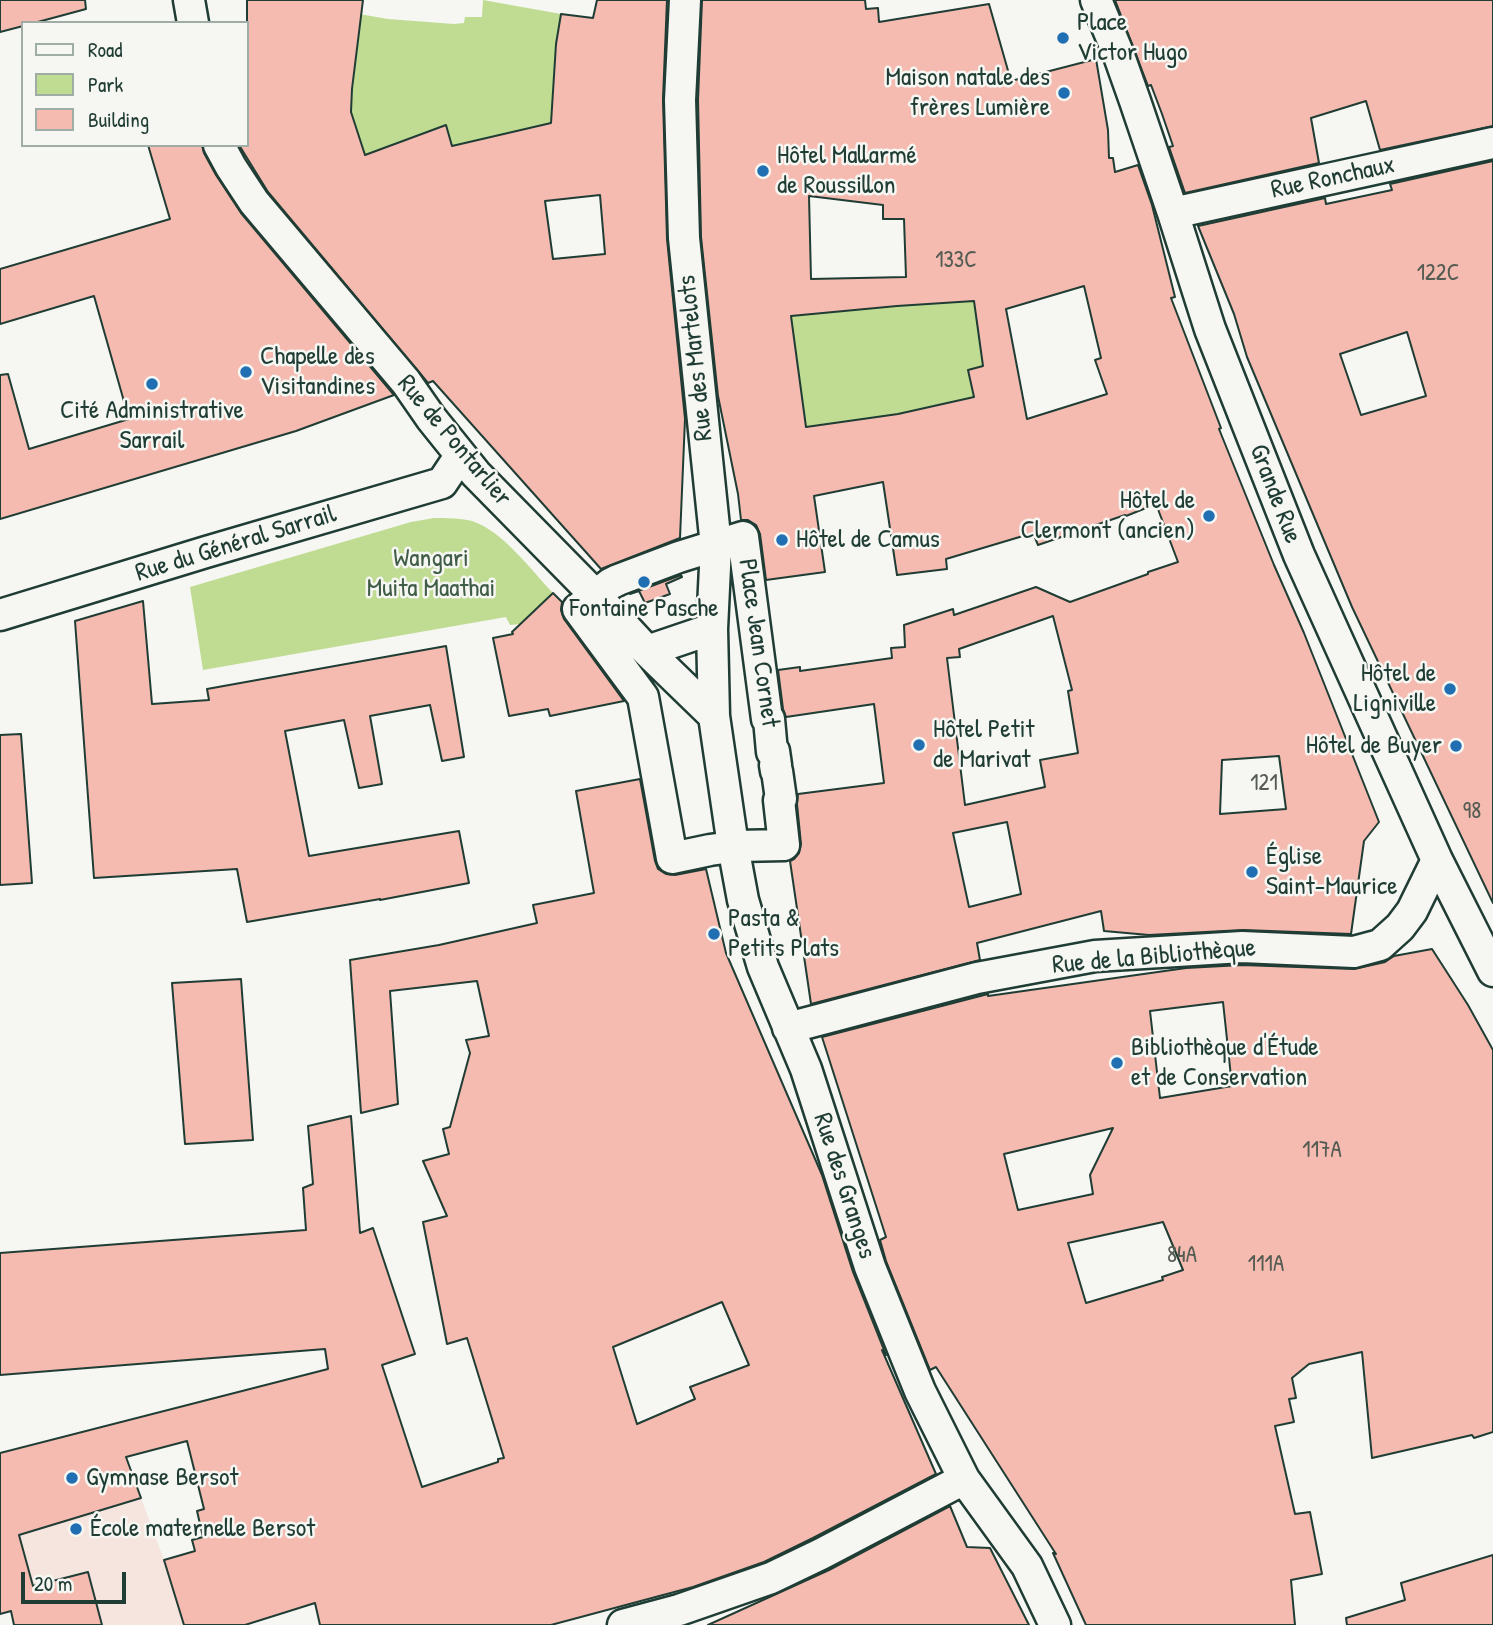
<!DOCTYPE html>
<meta charset="utf-8">
<style>
body{margin:0}
#map{position:relative;width:1493px;height:1625px;overflow:hidden;background:#f6f6f2;font-family:"Patrick Hand",sans-serif}
canvas{display:block}
.legend{position:absolute;left:21px;top:21px;width:228px;height:126px;box-sizing:border-box;background:#f6f6f2;border:2px solid #a0aca6;margin:0;padding:9px 12px;list-style:none;font-size:21px;color:#1f3d34}
.legend li{display:flex;align-items:center;gap:14px;height:35px}
.legend b{width:35px;border:2px solid #a0aca6}
.scale{position:absolute;left:21px;top:1572px;width:105px;height:32px;box-sizing:border-box;border:4px solid #1f3d34;border-top:0;padding-left:9px;font-size:21px;line-height:24px;white-space:nowrap;color:#1f3d34;-webkit-text-stroke:5px #f6f6f2;paint-order:stroke}
</style>
<div id="map">
<canvas width="1493" height="1625"></canvas>
<ul class="legend">
<li><b style="height:9px;background:#f6f6f2"></b>Road</li>
<li><b style="height:19px;background:#c0dc93"></b>Park</li>
<li><b style="height:19px;background:#f5bab0"></b>Building</li>
</ul>
<div class="scale">20 m</div>
</div>
<script>
const ctx = document.querySelector('canvas').getContext('2d');
ctx.lineJoin = 'round';
function fill(path, color) { ctx.fillStyle = color; ctx.fill(path, 'evenodd'); }
function stroke(path, color, width, dash) { ctx.strokeStyle = color; ctx.lineWidth = width; ctx.lineCap = dash ? 'butt' : 'round'; ctx.setLineDash(dash || []); ctx.stroke(path); }
function drawText(font, color, halo, rows, align = 'center') {
  ctx.font = font + ' "Patrick Hand",sans-serif'; ctx.lineWidth = 5; ctx.setLineDash([]); ctx.textBaseline = 'middle'; ctx.strokeStyle = halo; ctx.fillStyle = color; for (const [text, x, y, turn = 0] of rows) {
    ctx.save(); ctx.translate(x, y); ctx.rotate((+turn || 0) * Math.PI / 180); ctx.textAlign = isNaN(turn) ? turn : align; if (halo) ctx.strokeText(text, 0, 0); ctx.fillText(text, 0, 0); ctx.restore();
  }
}
const built = new Path2D(`
 M114,1425L164,1560L184,1625H48L44,1603L0,1614V1453Z`);
const green = new Path2D(`
 M483,0L561,14L556,44L555,127L523,129L452,146L445,125L395,143L400,159L370,172L351,112L359,14L388,19L454,24L464,23L465,17H482Z
 M974,301L983,366L968,371L974,397L898,414L806,427L791,316L897,306Z
 M434,518C447,518 459,518 472,521C503,531 531,570 553,593L540,606L553,621L510,625L506,617L203,670L190,587L411,522Z`);
const building = new Path2D(`
 M0,0H85L86,9L34,23H23V26L0,32Z
 M247,0H363L352,89L351,112L365,155L446,125L452,146L551,123L556,44L561,14L593,18L597,0H667L663,99L667,239L685,419L680,538L601,569L433,381L428,383L268,192L239,145H247ZM600,195L605,254L553,259L545,201Z
 M702,0H865L866,9L878,8L879,22L989,4L1011,81L1096,59L1108,130L1109,158H1113L1115,172L1138,165L1152,205L1175,297L1171,298L1221,428L1219,429L1274,565L1304,633L1379,822L1364,841L1351,934L1243,930L1149,935L1104,931L1101,911L977,943L980,960L811,1004L790,861L794,859L799,853L801,844L797,804L798,794L884,783L874,704L786,717L783,709L778,670L800,667V671L892,658L891,648L905,647L904,625L953,609L954,615L1036,587L1070,602L1148,574V572L1178,562L1156,504L1126,516L1125,515L1038,545L1033,533L946,559L947,569L897,575L883,482L814,496L825,572L766,580L760,534L756,525L748,520H741L738,494L718,396L701,237L698,100ZM809,196L883,205V219H904L906,277L811,279ZM1084,286L1101,358L1095,360L1107,394L1027,419L1006,309ZM974,301L983,366L968,370L974,397L898,414L806,427L791,316L897,306ZM1053,616L1072,690L1068,691L1078,753L1040,760L1045,787L965,805L947,658L960,657L959,649ZM1279,756L1286,809L1220,814L1222,760ZM1007,822L1021,894L969,907L953,833Z
 M1115,0H1493V126L1380,150L1366,101L1311,118L1319,163L1185,193L1169,147L1173,146L1162,114L1151,85L1148,86Z
 M148,145H202L204,153L216,175L241,213L394,395L296,431L0,519V375L8,374L29,449L129,419L94,296L0,324V269L170,219Z
 M1493,161V903L1352,607L1247,357L1234,314L1198,226L1325,198L1326,204L1392,190L1390,184ZM1407,332L1426,396L1361,415L1340,354Z
 M681,575L682,577L666,584L670,594L645,603L639,591L630,594Z
 M553,593L562,602L561,610L564,619L624,701L550,716L548,709L509,716L493,638L513,634L512,632Z
 M143,601L152,704L209,700L207,689L446,646L464,757L442,761L430,705L370,716L382,784L359,788L344,720L285,731L309,856L459,831L469,883L380,900V899L247,922L237,869L94,878L75,621Z
 M21,734L32,883L0,885V735Z
 M640,779L655,861L658,869L666,874L675,875L706,869L726,953L822,1175L853,1272L886,1355L882,1350L936,1474L813,1538L764,1562L693,1587L551,1625H320L315,1603L245,1625H184L164,1560L195,1551L192,1540L203,1537L197,1511L204,1509L187,1441L126,1457L141,1498L19,1535L33,1586L88,1572L102,1625H14L11,1611L0,1614V1453L328,1369L325,1349L0,1375V1253L306,1230L303,1188L313,1184L308,1126L351,1116L360,1233L373,1228L415,1354L382,1365L422,1487L498,1462V1459L504,1458L467,1338L447,1344L423,1222L447,1216L423,1161L449,1154L443,1129L450,1127L470,1053L466,1040L489,1036L477,981L390,991L398,1104L361,1113L350,960L439,945L537,923L533,905L594,893L576,791ZM722,1302L749,1365L690,1387L695,1399L637,1424L613,1347Z
 M1432,949L1468,1005L1493,1050V1432L1474,1438L1472,1435L1372,1458L1362,1352L1309,1364L1292,1378L1296,1398L1289,1399L1294,1422L1275,1426L1295,1514L1310,1512L1322,1574L1291,1580L1295,1625H1086L1053,1553L1056,1554L936,1367L930,1370L886,1261L880,1240L886,1237L822,1037L988,994V996L1186,968L1242,965L1354,969L1385,962L1394,956ZM1223,1002L1232,1086L1160,1098L1150,1011ZM1113,1128L1090,1175L1093,1194L1018,1210L1004,1154ZM1163,1222L1183,1270L1162,1277L1163,1280L1086,1303L1068,1243Z
 M241,979L253,1140L185,1144L172,983Z
 M950,1506L967,1547L990,1548L1029,1625H708L829,1570Z
 M1493,1555V1625H1347L1346,1618L1405,1600L1401,1583Z`);
const minor = new Path2D(`
 M189,0L193,23
 M685,0L680,100L684,238L716,546L712,629L714,716L733,846L743,900L763,967L806,1069L870,1267L920,1391L964,1479L1027,1566L1055,1625
 M1096,0L1118,53L1135,101L1173,213L1210,329L1299,555L1437,860L1493,971
 M219,145L231,167L254,202L406,382L431,418L476,474L595,595L647,651L714,716
 M1173,213L1493,143
 M743,537L767,719H769L772,752L774,751L776,765H775L776,771H777L781,799L779,800L784,845L738,846L710,850L672,858L643,697L578,609L610,584L618,580L679,557Z
 M0,615L206,552L442,483L460,456
 M647,651L712,629
 M788,1028L977,978L1095,956L1242,947L1354,952L1380,945L1400,927L1412,911L1437,860
 M623,1625L679,1610L771,1578L821,1554L964,1479`);
const markers = [
 [1063,38,7,"#1f6fb2"],
 [1064,93,7,"#1f6fb2"],
 [763,171,7,"#1f6fb2"],
 [246,372,7,"#1f6fb2"],
 [152,384,7,"#1f6fb2"],
 [1209,516,7,"#1f6fb2"],
 [782,540,7,"#1f6fb2"],
 [644,582,7,"#1f6fb2"],
 [1450,689,7,"#1f6fb2"],
 [919,745,7,"#1f6fb2"],
 [1456,746,7,"#1f6fb2"],
 [1252,872,7,"#1f6fb2"],
 [714,934,7,"#1f6fb2"],
 [1117,1063,7,"#1f6fb2"],
 [72,1478,7,"#1f6fb2"],
 [76,1529,7,"#1f6fb2"]
];
const numberNames = [
 ["133C",956,261],
 ["122C",1438,274],
 ["121",1264,784],
 ["98",1472,812],
 ["117A",1322,1151],
 ["84A",1182,1256],
 ["111A",1266,1265]
];
const poiNames = [
 ["Place",1077,23],
 ["Victor Hugo",1077,53],
 ["Maison natale des",1050,78,"right"],
 ["frères Lumière",1050,108,"right"],
 ["Hôtel Mallarmé",777,156],
 ["de Roussillon",777,186],
 ["Chapelle des",260,357],
 ["Visitandines",260,387],
 ["Cité Administrative",152,411,"center"],
 ["Sarrail",152,441,"center"],
 ["Hôtel de",1195,501,"right"],
 ["Clermont (ancien)",1195,531,"right"],
 ["Hôtel de Camus",796,540],
 ["Fontaine Pasche",644,609,"center"],
 ["Hôtel de",1436,674,"right"],
 ["Ligniville",1436,704,"right"],
 ["Hôtel Petit",933,730],
 ["de Marivat",933,760],
 ["Hôtel de Buyer",1442,746,"right"],
 ["Église",1266,857],
 ["Saint-Maurice",1266,887],
 ["Pasta &",728,919],
 ["Petits Plats",728,949],
 ["Bibliothèque d'Étude",1131,1048],
 ["et de Conservation",1131,1078],
 ["Gymnase Bersot",86,1478],
 ["École maternelle Bersot",90,1529]
];
const streetNames = [
 ["Rue Ronchaux",1333,178,-12],
 ["Rue des Martelots",696,358,-96],
 ["Rue de Pontarlier",454,441,50],
 ["Grande Rue",1275,494,69],
 ["Rue du Général Sarrail",236,544,-17],
 ["Place Jean Cornet",758,643,82],
 ["Rue de la Bibliothèque",1154,957,-5],
 ["Rue des Granges",844,1186,72]
];
const parkNames = [
 ["Wangari",431,559],
 ["Muita Maathai",431,589]
];
fill(built, '#f6e4de');
fill(green, '#c0dc93');
fill(building, '#f5bab0');
stroke(building, '#1f3d34', 2);
stroke(minor, '#1f3d34', 35);
stroke(minor, '#f6f6f2', 30);
for (const [x, y, r, color] of markers) { const dot = new Path2D(); dot.arc(x, y, r, 0, 2 * Math.PI); ctx.fillStyle = color; ctx.fill(dot); stroke(dot, '#f6f6f2', 2.5); }
drawText('23px', '#545c53', null, numberNames);
drawText('26px', '#1f3d34', '#f6f6f2', poiNames, 'left');
drawText('26px', '#1f3d34', '#f6f6f2', streetNames);
drawText('26px', '#3f5d47', '#f6f6f2', parkNames);
</script>
